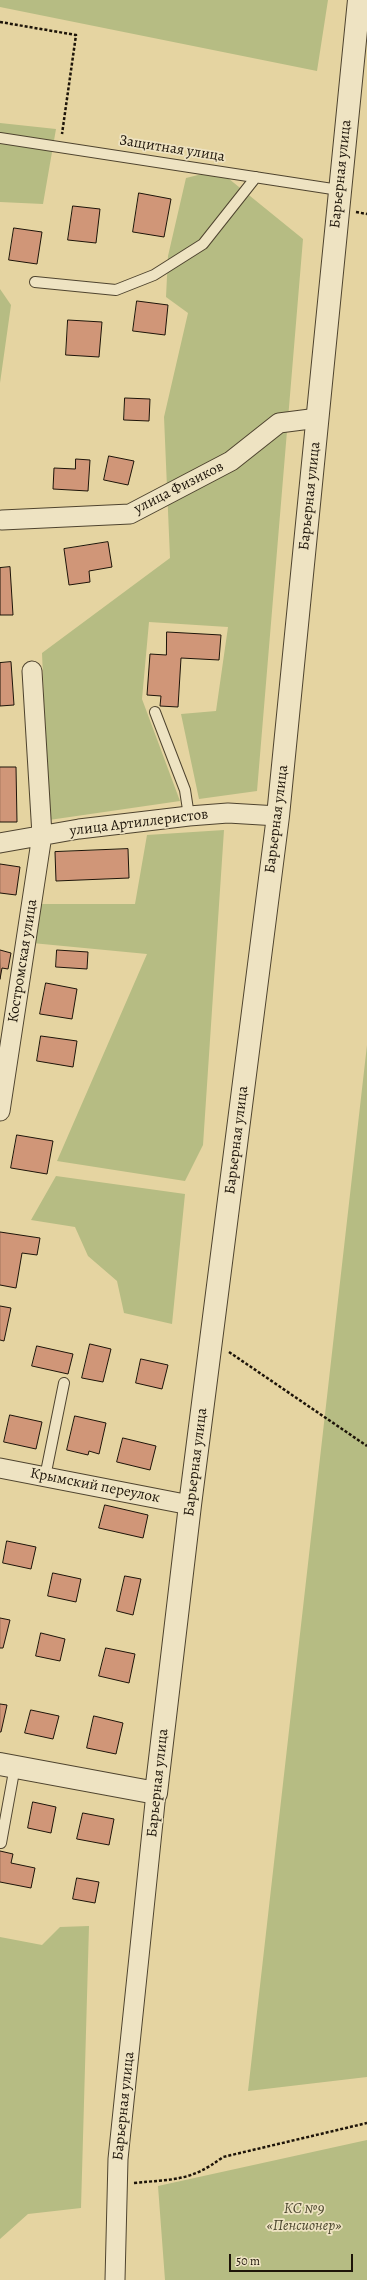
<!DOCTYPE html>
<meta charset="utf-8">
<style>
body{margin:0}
#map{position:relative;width:367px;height:2280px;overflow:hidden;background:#e5d4a1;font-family:Alegreya,serif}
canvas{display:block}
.scale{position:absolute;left:229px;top:2254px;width:124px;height:18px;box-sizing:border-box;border:2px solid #1d1409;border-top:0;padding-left:5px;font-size:12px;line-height:14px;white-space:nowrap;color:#1d1409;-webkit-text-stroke:3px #eee3c2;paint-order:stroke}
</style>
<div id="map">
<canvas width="367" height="2280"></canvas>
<div class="scale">50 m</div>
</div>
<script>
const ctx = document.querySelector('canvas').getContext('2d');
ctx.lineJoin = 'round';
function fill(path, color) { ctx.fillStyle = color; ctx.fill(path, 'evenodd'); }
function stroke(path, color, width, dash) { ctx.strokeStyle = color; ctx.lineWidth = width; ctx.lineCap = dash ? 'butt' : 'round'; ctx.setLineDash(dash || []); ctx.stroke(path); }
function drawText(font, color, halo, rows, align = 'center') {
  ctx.font = font + ' Alegreya,serif'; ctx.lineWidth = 3.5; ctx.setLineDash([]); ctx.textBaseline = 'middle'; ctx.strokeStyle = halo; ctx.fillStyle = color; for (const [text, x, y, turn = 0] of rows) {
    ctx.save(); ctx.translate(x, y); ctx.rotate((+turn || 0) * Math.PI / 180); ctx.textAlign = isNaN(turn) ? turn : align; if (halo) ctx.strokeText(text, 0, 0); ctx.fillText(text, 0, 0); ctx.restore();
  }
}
const green = new Path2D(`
 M0,0H328L317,71L0,7Z
 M0,123L56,129L43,204L0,202Z
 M218,170L303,239L257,791L199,799L181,714L216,711L228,627L149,622L142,699L180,801L49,820L42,653L170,558L164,417L188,313L166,297L168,256L186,178Z
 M0,289L11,305L0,383Z
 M224,830L203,1145L185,1181L57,1161L147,954L32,943L39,904H135L147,835Z
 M367,1045V2077L248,2091Z
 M56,1176L185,1194L172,1324L124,1313L117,1281L88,1256L75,1227L31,1220Z
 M89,1926L81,2208L28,2214L0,2239V1937L42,1945L60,1927Z
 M367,2140V2280H165L158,2186Z`);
const building = new Path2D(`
 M139,193L171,199L164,237L133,232Z
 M73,206L100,209L96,243L68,240Z
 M14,228L42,232L37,264L9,260Z
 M137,301L168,305L165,335L133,331Z
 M68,320L102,322L99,357L66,355Z
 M125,398L150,399L149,421L124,420Z
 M109,456L134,461L128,485L104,480Z
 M76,459L90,460L88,491L53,489L54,468L75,469Z
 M108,542L112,567L89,571L90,582L69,585L64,549Z
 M10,567L13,615H0V568Z
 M167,632L221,635L219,660L181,658L178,707L160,706L161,696L147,695L150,654L166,655Z
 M11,662L14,705L0,706V663Z
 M0,767H16L17,822H0Z
 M128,849L129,878L56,881L55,852Z
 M0,864L20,867L16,895L0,893Z
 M0,950L11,953L8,969L2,968L0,979Z
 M57,950L88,952L87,969L56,967Z
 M46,983L77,989L72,1019L40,1014Z
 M41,1036L77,1041L73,1067L37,1061Z
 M17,1135L53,1141L47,1174L11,1168Z
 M0,1232L40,1238L37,1255L22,1253L16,1288L0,1285Z
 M0,1306L11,1308L4,1341L0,1340Z
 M90,1344L111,1349L103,1382L82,1378Z
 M37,1346L73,1354L68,1374L32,1366Z
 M141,1359L168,1365L162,1389L136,1383Z
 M10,1415L42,1422L36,1449L4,1442Z
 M75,1416L106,1423L99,1454L89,1451L88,1455L67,1450Z
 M123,1438L156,1446L150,1470L117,1462Z
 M105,1505L148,1515L143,1538L99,1528Z
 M7,1541L36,1547L31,1569L3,1563Z
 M53,1573L81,1579L76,1602L48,1596Z
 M125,1576L141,1579L133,1615L117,1611Z
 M0,1618L10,1620L3,1648H0Z
 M41,1633L65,1639L60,1661L36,1656Z
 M106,1648L135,1654L129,1683L99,1676Z
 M0,1704L7,1705L1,1732H0Z
 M31,1710L59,1716L53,1739L25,1733Z
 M94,1716L123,1723L116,1754L87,1748Z
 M33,1802L56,1807L51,1833L28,1828Z
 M83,1813L114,1819L109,1845L77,1839Z
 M0,1851L13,1854L11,1863L35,1868L31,1888L0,1882Z
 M77,1878L99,1882L95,1903L73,1899Z`);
const path = new Path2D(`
 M0,22L76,35L62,134
 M356,212L367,214
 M229,1352L367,1446
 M134,2183C172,2179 190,2182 223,2157L367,2123`);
const service = new Path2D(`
 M0,138L339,190
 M35,282L116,290L154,275L203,244L256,177
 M155,712L185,790L189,816
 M45,1477L64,1383
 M1,1843L15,1766`);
const minor = new Path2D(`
 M2,520L130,514L231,461L279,423L318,418
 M0,843L79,829L189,816L228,813L278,816
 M0,1111L42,835L32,671
 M0,1468L190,1505
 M115,2280L118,2159L156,1793`);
const tertiary = new Path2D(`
 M0,1764L156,1793L190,1505L278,816L359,0`);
const streetNames = [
 ["Защитная улица",172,149,9],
 ["Барьерная улица",341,174,-84],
 ["улица Физиков",179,488,-27],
 ["Барьерная улица",310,496,-84],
 ["Барьерная улица",277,819,-83],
 ["улица Артиллеристов",139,823,-7],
 ["Костромская улица",23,961,-81],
 ["Барьерная улица",237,1140,-83],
 ["Барьерная улица",196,1462,-83],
 ["Крымский переулок",95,1486,11],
 ["Барьерная улица",158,1783,-84],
 ["Барьерная улица",124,2106,-84]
];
const parkNames = [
 ["КС №9",304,2209],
 ["«Пенсионер»",304,2226]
];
fill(green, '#b6bc83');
fill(building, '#d09678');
stroke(building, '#1d1409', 1);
stroke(service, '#4f442f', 12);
stroke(minor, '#4f442f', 21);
stroke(tertiary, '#4f442f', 24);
stroke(path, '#1d1409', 2.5, [3, 2]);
stroke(service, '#eee3c2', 10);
stroke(minor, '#eee3c2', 19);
stroke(tertiary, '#eee3c2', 22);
drawText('15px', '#1d1409', '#eee3c2', streetNames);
drawText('italic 15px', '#4b462e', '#eee3c2', parkNames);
</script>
